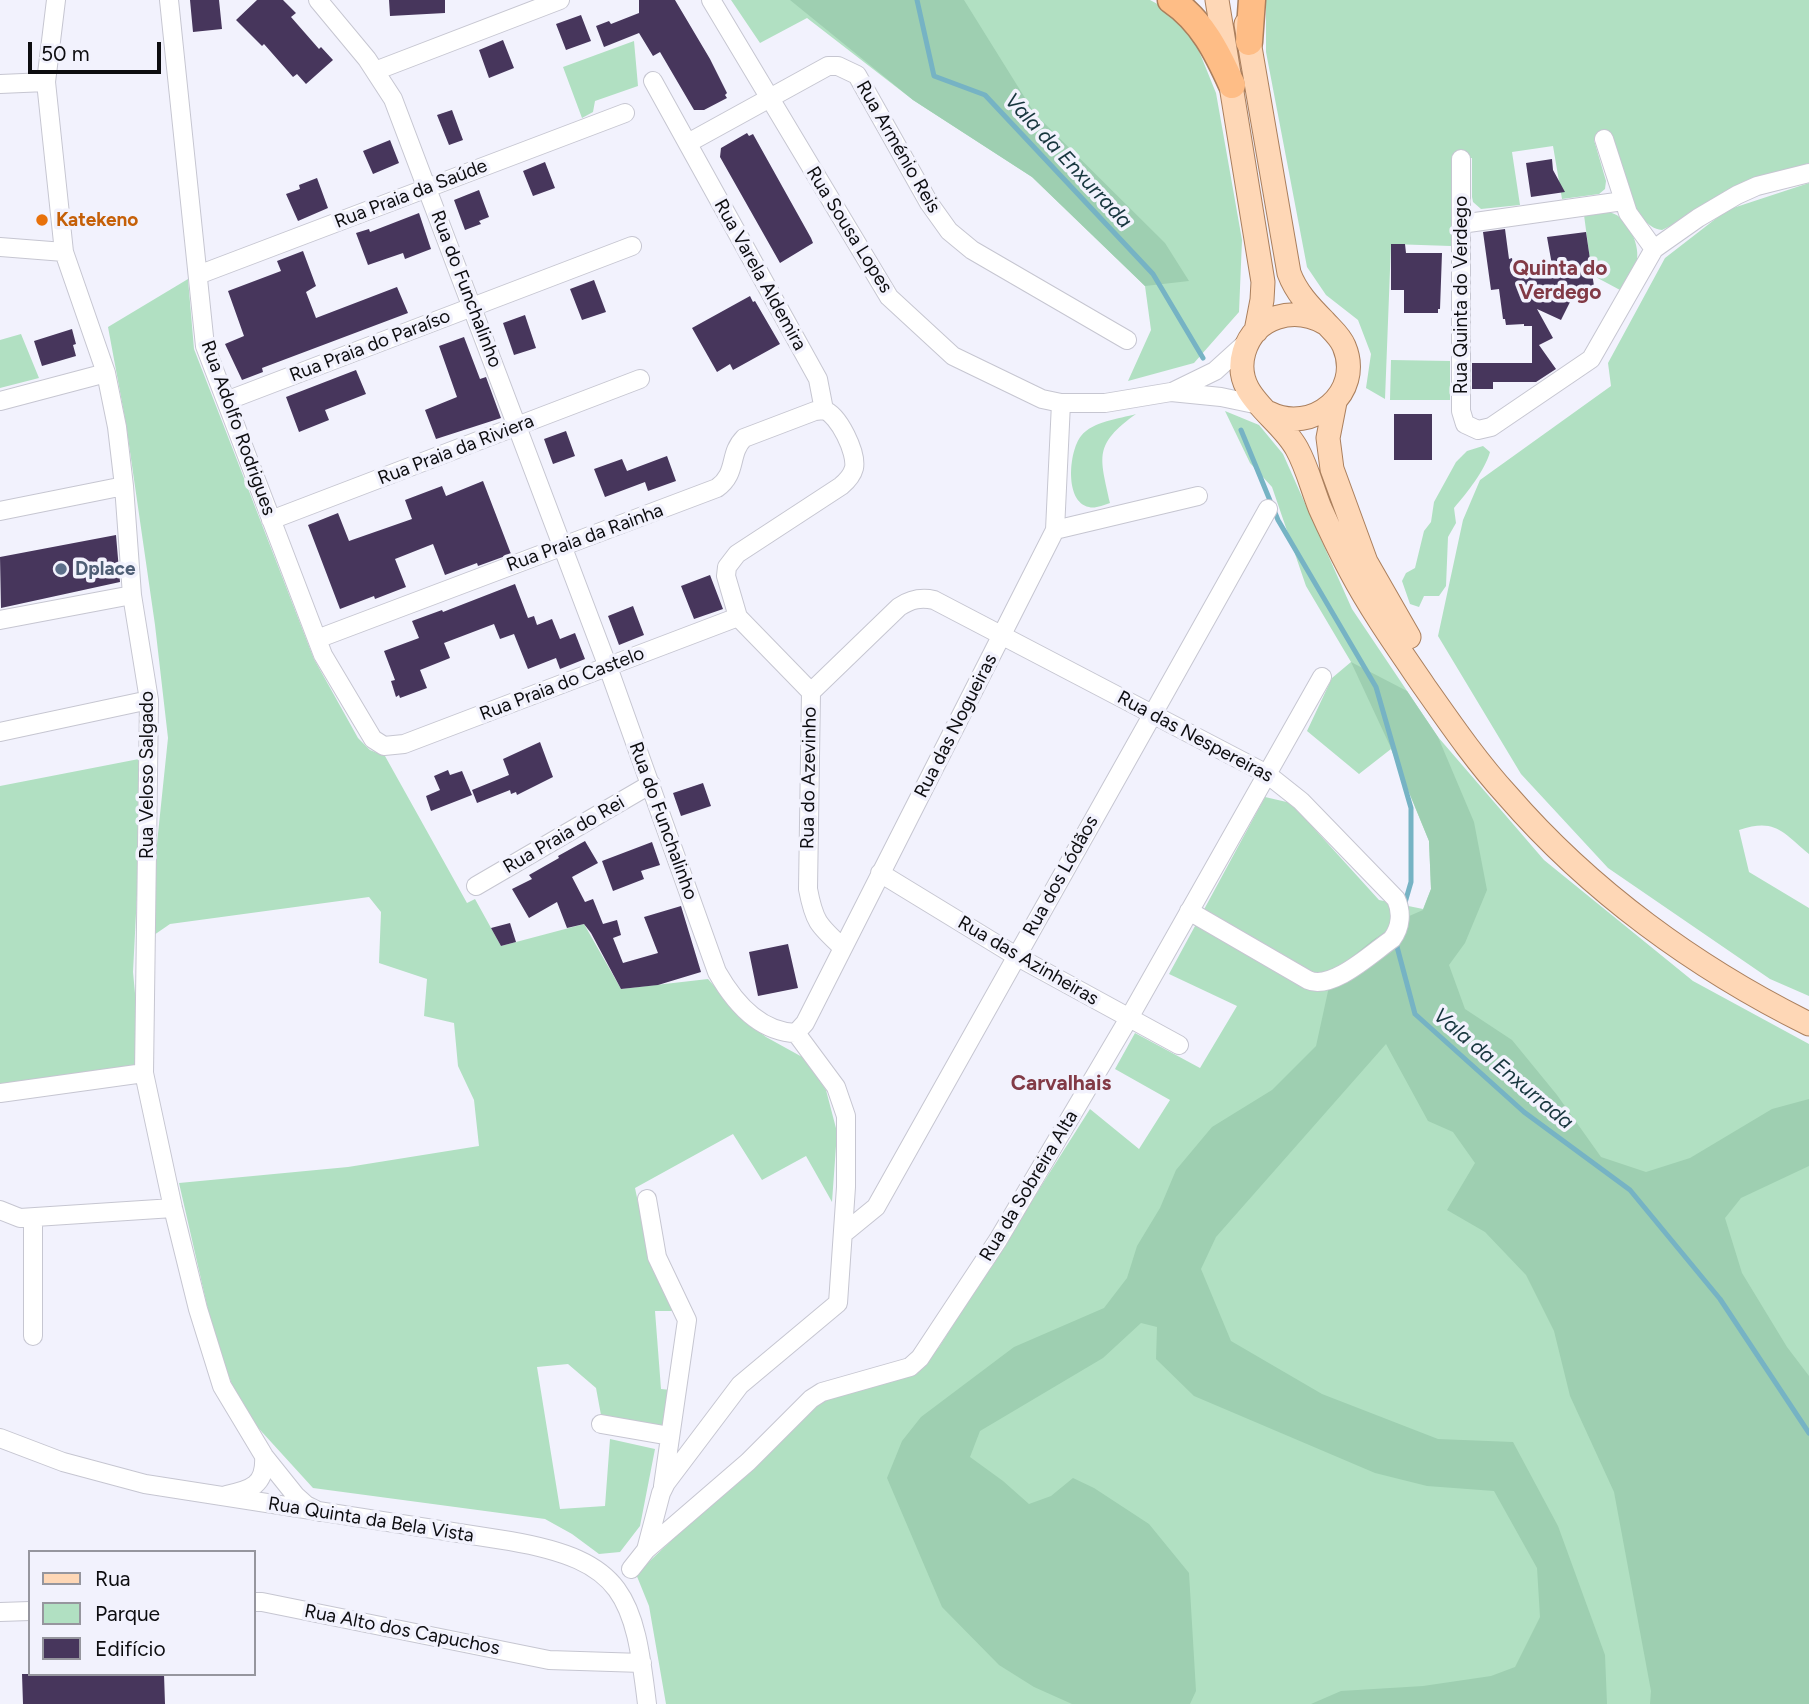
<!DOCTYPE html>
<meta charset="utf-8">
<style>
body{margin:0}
#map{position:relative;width:1809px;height:1704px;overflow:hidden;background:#f2f2fd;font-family:Figtree,sans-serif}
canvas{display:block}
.legend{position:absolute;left:28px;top:1550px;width:228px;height:126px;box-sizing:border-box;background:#f2f2fd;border:2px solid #96969e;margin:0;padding:9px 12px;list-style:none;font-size:21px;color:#0d0d10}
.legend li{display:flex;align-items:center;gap:14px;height:35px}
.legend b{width:35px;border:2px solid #96969e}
.scale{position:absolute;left:28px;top:42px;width:133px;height:32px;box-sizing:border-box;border:4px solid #0d0d10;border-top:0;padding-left:9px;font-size:21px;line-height:24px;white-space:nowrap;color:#0d0d10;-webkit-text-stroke:5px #f2f2fd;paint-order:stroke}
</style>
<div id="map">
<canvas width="1809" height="1704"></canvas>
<ul class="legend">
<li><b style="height:9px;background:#fed7b6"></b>Rua</li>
<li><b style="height:19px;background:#b1e0c2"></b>Parque</li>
<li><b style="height:19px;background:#47365c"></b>Edifício</li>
</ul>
<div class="scale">50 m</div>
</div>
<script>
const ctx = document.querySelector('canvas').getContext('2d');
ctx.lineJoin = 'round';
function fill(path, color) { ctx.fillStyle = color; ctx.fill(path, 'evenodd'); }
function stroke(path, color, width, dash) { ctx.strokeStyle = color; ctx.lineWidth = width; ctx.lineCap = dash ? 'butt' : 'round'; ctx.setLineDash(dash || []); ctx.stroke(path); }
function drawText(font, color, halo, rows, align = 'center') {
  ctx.font = font + ' Figtree,sans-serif'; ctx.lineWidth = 7; ctx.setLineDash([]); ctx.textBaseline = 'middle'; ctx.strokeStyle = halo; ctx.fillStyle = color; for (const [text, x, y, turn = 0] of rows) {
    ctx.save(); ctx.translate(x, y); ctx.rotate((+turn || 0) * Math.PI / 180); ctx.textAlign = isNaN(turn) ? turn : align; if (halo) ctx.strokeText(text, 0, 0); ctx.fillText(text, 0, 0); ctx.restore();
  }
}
const green = new Path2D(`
 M731,0H1150L1186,19L1216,93L1242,240L1239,312L1194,363L1128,381L1151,330L1145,286L1032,177L913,100L807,18L760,43Z
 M1266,0H1809V163L1777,174L1662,230C1632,227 1620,163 1612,138L1594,140L1606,181L1605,189L1599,194L1562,199L1553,146L1512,152L1520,205L1481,209L1473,202L1472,197V158L1451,160V246L1391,244L1385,399L1366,388L1371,354L1358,320L1326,295L1307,267L1266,52Z
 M634,41L638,86L595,101L593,112L582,118L563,67Z
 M1809,183V854C1782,832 1776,818 1739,830L1749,872L1809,908V996L1770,979L1608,868L1521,774L1438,636L1463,520L1480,480L1611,386L1608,363L1665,258L1727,210Z
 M1607,212C1626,213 1640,243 1637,260C1634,271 1626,281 1620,290L1592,275L1584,215Z
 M188,279L194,349L314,659L358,738L370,750L385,756L467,903L475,899L501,946L584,924L621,989L708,979L745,1021L766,1037L804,1058L826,1090L837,1132L832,1202L806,1156L762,1180L733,1134L635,1188L651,1264L674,1311H655L661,1389L671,1390L667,1430L601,1415L596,1388L568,1364L537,1367L560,1509L605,1506L610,1439L655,1449L640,1526L620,1552L599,1554L572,1534L545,1519L313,1488L241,1409L214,1336L179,1183L348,1167L479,1146L474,1100L458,1066L454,1023L424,1016L427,979L379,963L381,912L369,897L170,924L154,935V872L168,738L155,625L126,424L108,327Z
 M21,334L39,378L0,388V340Z
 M1391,360L1450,361V400H1390Z
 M1225,411L1259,425L1283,454L1352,609L1438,737L1544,860L1693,981L1809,1044V1704H666L649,1606L636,1574L817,1403L914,1375L939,1347L1090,1109L1139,1149L1170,1100L1115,1069L1135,1033L1200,1068L1237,1006L1169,974L1265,797L1291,803L1379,900L1423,909L1431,889L1429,841L1391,749L1359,774L1307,731L1332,678L1351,662L1306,586L1272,487L1250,463Z
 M1136,414C1093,445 1100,456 1110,503C1103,505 1095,509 1089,507C1064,502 1069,451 1081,436C1093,421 1119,419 1136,414Z
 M1483,446L1490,452C1485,470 1467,493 1454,508L1456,523L1448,537L1446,586L1439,596H1424L1419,607L1410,604L1402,581L1406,573L1415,568L1424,531L1431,522L1434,502L1456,462L1467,451Z
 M144,758L133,972L139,1036V1067L0,1085V786Z`);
const forest = new Path2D(`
 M790,0H964L1035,114L1165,243L1189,281L1145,286L1032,177L913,100Z
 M1351,662L1407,691L1438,737L1474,822L1487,890L1465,943L1449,965L1465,1009L1512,1040L1557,1095L1601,1157L1646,1172L1690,1158L1772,1109L1809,1099V1166L1741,1198L1725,1218L1742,1273L1787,1347L1809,1376V1704H1650L1651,1691L1614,1492L1570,1396L1554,1331L1526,1275L1485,1232L1447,1210L1475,1163L1453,1132L1428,1121L1386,1044L1216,1237L1201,1269L1231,1341L1322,1394L1438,1439L1513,1442L1558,1526L1605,1655L1607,1704H1311L1341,1691L1423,1686L1491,1676L1515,1667L1540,1617L1537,1568L1494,1491L1427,1486L1375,1473L1194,1396L1156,1359L1157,1327L1141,1323L1103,1358L980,1431L970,1457L1003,1481L1029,1504L1051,1496L1073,1478L1094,1488L1149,1524L1189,1573L1196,1691L1190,1704H1072L1034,1687L999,1665L942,1607L887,1478L902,1441L921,1417L1014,1347L1104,1308L1127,1278L1137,1246L1160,1208L1176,1170L1212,1127L1272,1090L1316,1046L1332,973L1373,940L1407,917L1423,910L1431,889L1429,841L1391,748Z`);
const stream = new Path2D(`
 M917,0L934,76L985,95L1153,274L1203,358
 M1241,430L1278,520L1376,687L1411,808V882L1404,906
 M1396,943L1415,1014L1524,1112L1630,1190L1720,1299L1809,1433`);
const building = new Path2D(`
 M190,0H219L222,29L193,32Z
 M257,0H283L296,13L291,17L319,49L321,47L333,60L306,84L297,74L293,77L264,44L262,46L236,20Z
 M389,0H445V13L390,16Z
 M639,0H675L710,59L727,93L725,95L727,98L704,110H694L660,52L653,56L639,33L604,47L596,26L609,21L611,24L639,13Z
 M581,15L591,41L566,50L556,24Z
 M503,40L514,68L489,78L479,50Z
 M452,110L463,140L449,145L437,115Z
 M747,133L749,136L753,134L811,238L813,243L780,263L720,157L721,148Z
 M390,140L399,163L373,174L363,151Z
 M1552,159L1553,170L1565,192L1531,197L1526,163Z
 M545,162L555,188L533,196L523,171Z
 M317,178L328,208L298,221L286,194L300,189L299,185Z
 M479,190L489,217L479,221L481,224L465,230L454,200Z
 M419,213L431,249L405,259L403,253L368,265L356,233L369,229L370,232Z
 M1505,229L1509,259L1512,258L1514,271L1552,265L1547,237L1586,232L1595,293L1573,296L1561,320L1537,309L1553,338L1539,345L1556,369L1536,382H1493V389H1472V363H1532V326H1524V324L1506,325L1505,319H1503L1499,289L1491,290L1483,232Z
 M1391,244H1405L1406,253H1442L1440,309H1438V313H1404V290H1391Z
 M303,251L316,286L306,292L316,318L397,287L408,313L262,368L263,372L242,380L225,344L244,336L228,291L281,271L277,261Z
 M594,280L606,312L582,320L570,289Z
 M750,296L753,302L755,301L780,344L733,370L730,364L717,372L692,328Z
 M525,315L536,348L514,355L503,323Z
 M72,329L76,344L73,345L76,356L42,366L34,341Z
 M464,337L480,379L486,377L501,418L436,439L425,410L457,397L439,346Z
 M356,370L366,394L325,410L329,420L299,432L286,397Z
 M1394,414H1432V460H1394Z
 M566,431L575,456L553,464L544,439Z
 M667,456L676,481L648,491L645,482L605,497L594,469L622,459L627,471Z
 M483,481L511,554L478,566L477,563L445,575L433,544L395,559L406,587L375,599L374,596L340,609L308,525L338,513L349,541L412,519L405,500L442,486L446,496Z
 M116,535L120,582L1,608L0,557Z
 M710,575L723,609L694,619L681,586Z
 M515,584L528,618L534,616L537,625L552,619L560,639L575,633L585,659L560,669L556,658L528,669L514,634L500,639L494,624L444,643L450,658L420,670L427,688L400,698L399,695L396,697L391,681L395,680L384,651L419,638L412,621L442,610L443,612Z
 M633,606L644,635L619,645L608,616Z
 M540,742L553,777L517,795L516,792L511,794L510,790L477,803L472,790L509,775L503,759Z
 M448,770L450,775L462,771L472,795L431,811L426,796L440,790L434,776Z
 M703,783L711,806L681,816L673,793Z
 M585,841L598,863L572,877L585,902L593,899L603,924L617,920L621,935L613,938L623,963L658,953L644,917L681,906L701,972L658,985L621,989L591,933L584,924L567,928L557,902L529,918L512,889L532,879L529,875L559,858L558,856Z
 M652,842L660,865L641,871L644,879L613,891L602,861Z
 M510,923L516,942L501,946L491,928Z
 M788,944L798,988L758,996L749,952Z
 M22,1674H164L165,1704H23Z`);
const minor = new Path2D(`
 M56,0L46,82L64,252L106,373L117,427L124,486L132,595L149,700L144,1073L173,1208L198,1309L222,1386L264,1456L296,1496L306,1505L320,1512
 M169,0L205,346L323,655L373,739L384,746L404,744L738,617
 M318,0L367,59L393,99L608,667L717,972C734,1002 760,1032 796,1033
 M711,0L889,297L953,356L1042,399L1061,403H1105L1171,392L1221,397L1259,405
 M375,71L560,0
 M653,81L818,379L824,410
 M0,84L46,82
 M1604,139L1628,213L1654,249
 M688,143L828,66H838L857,75L929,203L949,231L972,250L1127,340
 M1461,159V411L1465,424L1478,430L1491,427L1591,359L1654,249L1698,218L1737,195L1757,186L1809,173
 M1461,224L1623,201
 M0,247L64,252
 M198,275L625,113
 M1172,392L1215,371L1247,342
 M0,401L106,373
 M226,401L632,246
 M824,410C839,415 857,453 854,468C852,476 847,481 841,486L737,554L727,567L726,576L738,617L811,692L808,889C814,921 818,925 842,947
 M0,511L124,486
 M271,520L640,379
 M1055,530L1198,496
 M0,620L132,595
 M317,639L717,488C738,473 728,454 744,438L815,411L824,410
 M811,692L899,607C911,599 921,597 934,600L1267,774L1301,801L1396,899C1402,912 1401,927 1392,939C1372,953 1332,991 1308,980L1189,911
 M0,732L149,700
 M880,873L1016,956L1179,1045
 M476,886L651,784
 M796,1033L805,1023L1055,530L1061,403
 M0,1093L144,1073
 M647,1199L657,1257L687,1320L663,1486
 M0,1210L20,1218L173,1208
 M843,1234L876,1207L1268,509
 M33,1336V1218
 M601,1424L670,1436
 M0,1438L63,1462L145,1484L510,1541C625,1561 634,1596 647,1704
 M226,1495C251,1490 266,1485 264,1456
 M646,1550L748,1462L811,1399L822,1392L910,1367L920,1358L998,1240L1129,1018L1322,677
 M631,1569L646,1550L661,1493L666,1483L740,1385L838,1303L846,1187V1116L836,1087L796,1033
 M254,1602H262L549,1660L642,1663
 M0,1612L30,1611`);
const major = new Path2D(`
 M1217,0L1263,282L1262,300L1256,331
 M1246,24L1289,273C1296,292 1309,306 1324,321C1331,329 1340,336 1344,346C1364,393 1312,435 1269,413
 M1325,323C1295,306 1255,315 1244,352C1231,396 1279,415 1297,449C1307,467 1312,488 1320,508C1329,528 1339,549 1350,570C1371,610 1398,648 1424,686C1450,723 1476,761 1507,795C1590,891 1696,968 1809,1024
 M1335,402L1328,438L1332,469L1366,562L1409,637`);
const highway = new Path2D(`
 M1171,0C1202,21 1217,52 1232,85
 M1249,42L1252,0`);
const markers = [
 [42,220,7,"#e8710a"],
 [61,569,7,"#5c6f8a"]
];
const streetNames = [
 ["Rua Arménio Reis",898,147,60],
 ["Rua Praia da Saúde",411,194,-21],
 ["Rua Sousa Lopes",849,230,58],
 ["Rua Varela Aldemira",760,275,61],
 ["Rua do Funchalinho",466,289,69],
 ["Rua Quinta do Verdego",1461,295,-90],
 ["Rua Praia do Paraíso",370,346,-21],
 ["Rua Adolfo Rodrigues",238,428,70],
 ["Rua Praia da Riviera",456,450,-21],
 ["Rua Praia da Rainha",585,538,-20],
 ["Rua Praia do Castelo",562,684,-21],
 ["Rua das Nogueiras",956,726,-63],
 ["Rua das Nespereiras",1195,737,28],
 ["Rua Veloso Salgado",147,775,-90],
 ["Rua do Azevinho",809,778,-89],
 ["Rua do Funchalinho",663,821,70],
 ["Rua Praia do Rei",564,835,-30],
 ["Rua dos Lódãos",1061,876,-61],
 ["Rua das Azinheiras",1028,961,30],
 ["Rua da Sobreira Alta",1029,1186,-59],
 ["Rua Quinta da Bela Vista",371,1520,9],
 ["Rua Alto dos Capuchos",402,1630,11]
];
const foodNames = [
 ["Katekeno",56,220]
];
const serviceNames = [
 ["Dplace",75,569]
];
const waterNames = [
 ["Vala da Enxurrada",1068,161,47],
 ["Vala da Enxurrada",1503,1069,40]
];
const neighbourhoodNames = [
 ["Quinta do",1560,269],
 ["Verdego",1560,293],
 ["Carvalhais",1061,1084]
];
fill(green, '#b1e0c2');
fill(forest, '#9ecfb1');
stroke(stream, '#76b3c4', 5);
fill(building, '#47365c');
stroke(minor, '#c6c6d1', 20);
stroke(major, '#aa7f5d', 25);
stroke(highway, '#aa7f5d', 29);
stroke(minor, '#fff', 18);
stroke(major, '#fed7b6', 23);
stroke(highway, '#febd86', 26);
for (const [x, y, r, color] of markers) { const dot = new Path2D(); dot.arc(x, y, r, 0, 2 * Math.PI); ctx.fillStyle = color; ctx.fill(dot); stroke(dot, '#f2f2fd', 2.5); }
drawText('19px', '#0d0d10', '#f2f2fd', streetNames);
drawText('bold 19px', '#c56008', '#f2f2fd', foodNames, 'left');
drawText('bold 19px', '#4e5e75', '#f2f2fd', serviceNames, 'left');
drawText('italic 21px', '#17363e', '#f2f2fd', waterNames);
drawText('bold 21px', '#823a46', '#f2f2fd', neighbourhoodNames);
</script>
